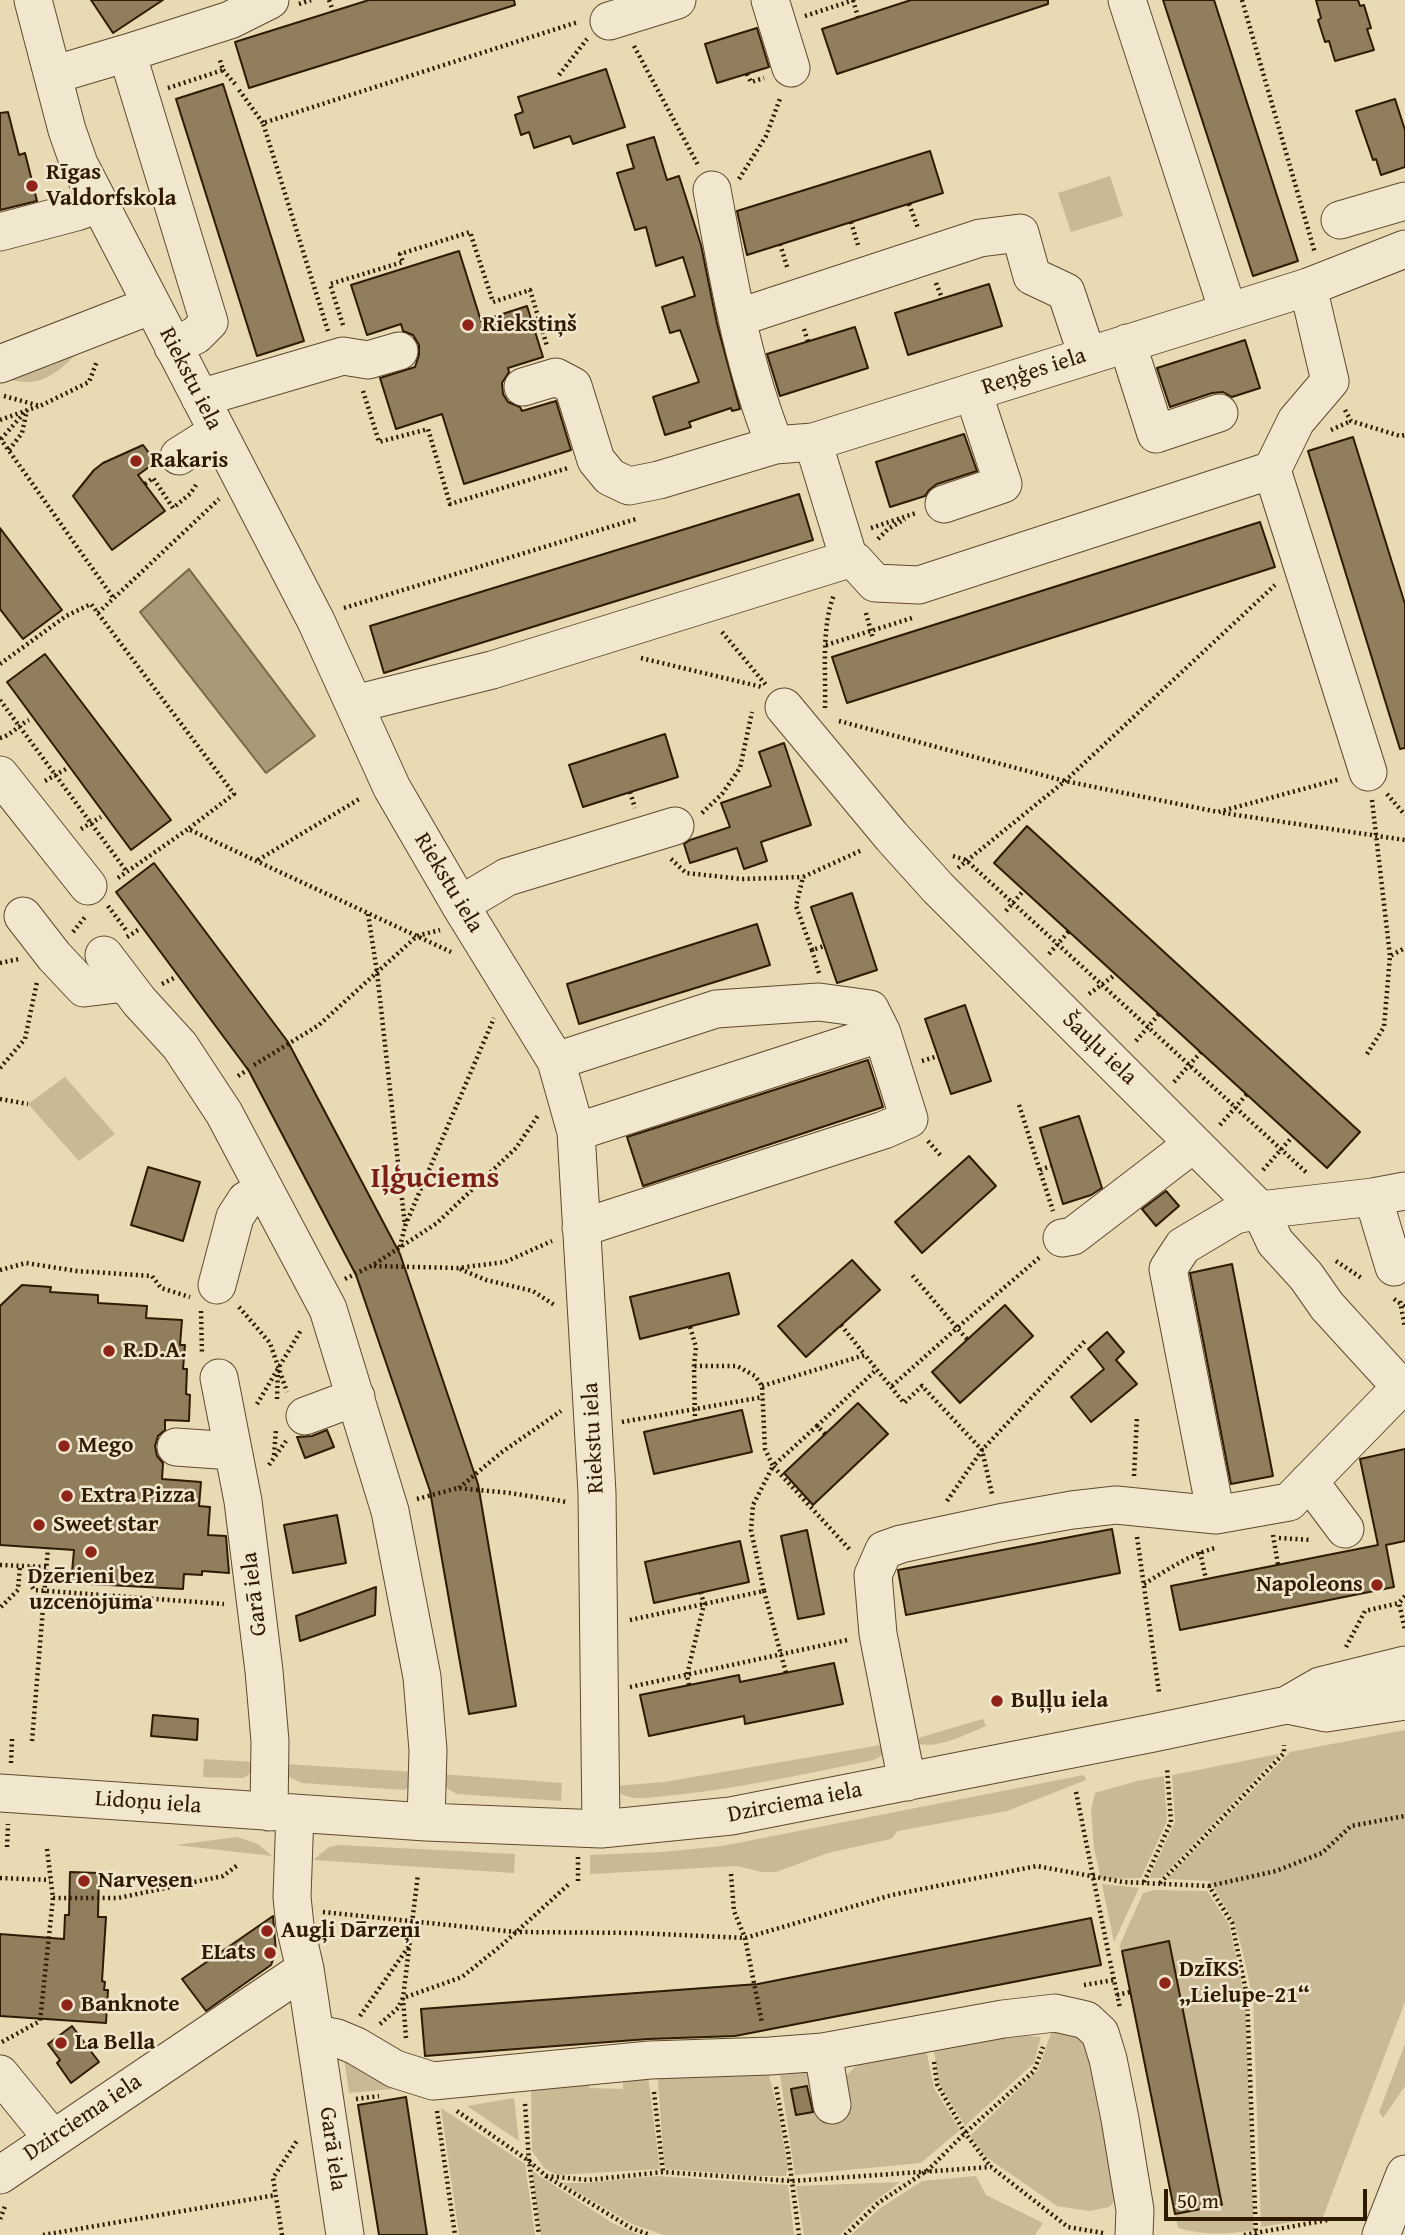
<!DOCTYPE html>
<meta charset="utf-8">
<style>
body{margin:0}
#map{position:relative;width:1405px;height:2235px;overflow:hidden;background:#e8dab3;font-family:"Gentium Book Plus",serif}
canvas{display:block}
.scale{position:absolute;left:1164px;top:2189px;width:203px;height:32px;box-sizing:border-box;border:4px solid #301a00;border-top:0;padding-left:9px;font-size:21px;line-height:24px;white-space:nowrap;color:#301a00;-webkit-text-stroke:5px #f0e7ce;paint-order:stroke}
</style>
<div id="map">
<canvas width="1405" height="2235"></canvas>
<div class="scale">50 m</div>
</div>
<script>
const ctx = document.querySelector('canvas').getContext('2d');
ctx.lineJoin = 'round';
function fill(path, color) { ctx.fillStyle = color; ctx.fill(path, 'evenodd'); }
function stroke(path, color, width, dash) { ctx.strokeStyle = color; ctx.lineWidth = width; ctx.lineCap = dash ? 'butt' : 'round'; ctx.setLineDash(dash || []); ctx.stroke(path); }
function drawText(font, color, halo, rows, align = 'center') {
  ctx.font = font + ' "Gentium Book Plus",serif'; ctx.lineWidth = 5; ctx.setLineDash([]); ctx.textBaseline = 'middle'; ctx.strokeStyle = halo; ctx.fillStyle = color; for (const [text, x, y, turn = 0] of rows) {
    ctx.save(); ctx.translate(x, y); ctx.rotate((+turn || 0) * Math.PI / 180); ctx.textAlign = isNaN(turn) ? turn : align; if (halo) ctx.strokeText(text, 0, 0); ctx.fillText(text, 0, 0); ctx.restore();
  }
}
const green = new Path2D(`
 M1110,176L1123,216L1071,232L1058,193Z
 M87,342C73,358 52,382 28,382C19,382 9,380 0,378Z
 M65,1077L115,1134L79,1161L28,1104Z
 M983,1719L986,1726C966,1734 930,1754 911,1740Z
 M1405,1730V2002L1323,2217L1261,2227L1253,2000L1242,1949L1234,1922L1210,1881L1167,1879L1290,1752Z
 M887,1744L883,1755L874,1760C808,1773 742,1788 675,1795C660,1796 641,1801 626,1796C620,1794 618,1791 615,1786L664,1782Z
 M1279,1754L1161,1878H1149L1175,1822L1172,1775Z
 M204,1759L255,1762L250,1774L243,1778L203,1777Z
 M284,1764L416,1772L412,1786L404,1790L302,1783L289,1777L285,1771Z
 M440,1774L562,1783L561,1801L457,1794L443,1786Z
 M1084,1775L1086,1780L1007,1811L898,1831L891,1839L828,1853L776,1872H762L737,1866L590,1874V1855L663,1852L722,1846Z
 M1164,1776L1167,1821L1141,1878L1101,1879L1094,1848L1091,1810L1095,1793L1137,1781Z
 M237,1837L258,1844L272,1856L176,1845Z
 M339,1845L515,1854L514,1873L313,1860L329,1847Z
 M1102,1884L1139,1888L1114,1942Z
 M1154,1890L1207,1891L1229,1924L1245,1999L1254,2230C1227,2235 1204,2235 1178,2228L1175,2214L1222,2204L1169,1942L1122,1951L1119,1947L1143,1893Z
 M1055,2022L1096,2045L1119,2196L1109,2207L1089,2211L1057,2206L986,2157L970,2136L1038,2070Z
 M996,2032L1041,2037L1034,2063L965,2126L939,2083L933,2044Z
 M925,2044L934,2088L960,2130L921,2163L795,2175L780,2075L814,2072L816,2084L791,2089L796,2115L852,2106L846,2076L860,2062Z
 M1405,2044V2086L1383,2118L1379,2112Z
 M343,2050L402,2088L349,2093Z
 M720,2065L735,2077L768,2072L778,2110L788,2167L786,2176H757L666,2169L664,2164L657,2069Z
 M647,2068L660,2169L557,2175L544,2168L532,2151L531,2081L582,2077L590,2088L623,2089V2074Z
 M514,2098L519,2141L467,2106Z
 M441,2108L525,2164L535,2235H459Z
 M532,2171L614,2224L639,2235H541Z
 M657,2176L788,2185L794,2235H664L632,2224L562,2183H585Z
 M976,2176L986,2195L1043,2223L1035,2235H851L879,2209L922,2181Z
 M900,2182L866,2208L840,2235H804L796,2186Z`);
const water = new Path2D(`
 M189,569L315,736L266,773L140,612Z`);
const building = new Path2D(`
 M91,0H163L113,33Z
 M369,0H514L515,5L249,88L235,42Z
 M911,0H1048V4L837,74L822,29Z
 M1163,0H1214L1298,261L1253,276Z
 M1316,0H1358L1360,6L1364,5L1371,28L1367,29L1374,50L1335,61L1329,41L1325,42L1318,20L1321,18Z
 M757,28L769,67L717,83L705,44Z
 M606,69L625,127L573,144L570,136L534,148L529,132L521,135L515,115L523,112L518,97Z
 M223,84L304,341L257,356L176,99Z
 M1395,99L1405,130V167L1381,175L1376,159L1373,160L1356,111Z
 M8,112L19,155L25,153L37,201L0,210V113Z
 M654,137L667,180L679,176L701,245L717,324L740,409L732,411L731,408L689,422L691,427L665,435L653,397L699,382L680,330L670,333L662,307L695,296L683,257L656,266L646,227L635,230L617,173L634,168L627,145Z
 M930,151L943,193L747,255L737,211Z
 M459,251L481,321L527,306L543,357L508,368L509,372L502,383L503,394L508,402L520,407L522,411L556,401L571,450L464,484L442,414L396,429L380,378L415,367L419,355V345L413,335L403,331L401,324L367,335L351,285Z
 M989,284L1002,326L908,355L895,313Z
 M855,327L868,368L780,396L767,354Z
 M1245,340L1260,388L1232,397L1223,392L1212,393L1170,407L1157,368Z
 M964,434L977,471L937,484L929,490L925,496L890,507L876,462Z
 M1353,437L1405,604V748L1400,749L1308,451Z
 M143,445L156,462L138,475L165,511L112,550L73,496L94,470L103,463Z
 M799,494L813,540L384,673L370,626Z
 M1260,522L1275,567L847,703L832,657Z
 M0,528L62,610L23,639L0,609Z
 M45,654L171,820L131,850L7,682Z
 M665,734L678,777L583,807L569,765Z
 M784,743L811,825L761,842L767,861L744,869L737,848L690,863L684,844L690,840L730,827L721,803L771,786L759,752Z
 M1027,826L1360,1132L1327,1168L994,863Z
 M154,863L288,1042L400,1254L478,1484L516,1706L469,1714L430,1491L356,1275L249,1071L116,892Z
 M852,893L877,970L837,983L811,907Z
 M757,924L770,965L579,1024L567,984Z
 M965,1005L991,1081L951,1094L925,1019Z
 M868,1060L883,1107L643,1186L627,1137Z
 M1079,1116L1102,1188L1091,1195L1063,1204L1040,1128Z
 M969,1156L996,1186L922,1253L895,1222Z
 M148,1167L200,1182L183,1241L131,1225Z
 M1166,1191L1179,1206L1156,1226L1142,1209Z
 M852,1260L880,1290L806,1357L778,1326Z
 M1232,1264L1273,1476L1231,1484L1190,1273Z
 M729,1273L739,1314L640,1339L630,1297Z
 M22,1285L51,1287L50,1292L98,1295V1303L147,1306L146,1318L182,1320L180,1345H185L183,1369H187L186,1394L190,1395L189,1421L165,1420V1430L158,1436L155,1446L157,1456L163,1463L162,1479L201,1482L199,1506L210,1507L208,1535L226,1536L229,1573L202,1571V1575L184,1574L183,1589L71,1583L74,1550L0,1545V1306Z
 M1005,1305L1033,1336L960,1403L932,1372Z
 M1107,1332L1124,1352L1116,1360L1137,1384L1091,1422L1071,1397L1104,1369L1088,1349Z
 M858,1403L888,1434L813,1505L784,1473Z
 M742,1410L752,1452L654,1474L644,1432Z
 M327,1430L334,1447L305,1458L297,1437L312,1436Z
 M1405,1449V1541L1386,1545L1394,1587L1180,1630L1171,1586L1378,1545L1360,1459Z
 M337,1515L346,1563L293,1573L284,1525Z
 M1112,1529L1120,1573L906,1615L898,1570Z
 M807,1530L824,1614L798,1619L781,1536Z
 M740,1541L749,1582L654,1603L645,1562Z
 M376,1587L375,1615L300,1641L296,1616Z
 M834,1663L843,1704L745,1724L744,1716L649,1736L640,1695L739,1675L740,1682Z
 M153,1715L198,1719L197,1740L151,1736Z
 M70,1872L99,1873L98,1917H106L102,1981L105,1982L104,1990H108L106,2023L0,2016V1934L64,1939L65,1915H69Z
 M273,1916L276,1952L271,1965L206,2011L182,1979Z
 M1091,1918L1101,1965L735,2036L648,2039L425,2056L421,2009L758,1984Z
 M1169,1941L1222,2205L1175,2214L1122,1951Z
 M72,2026L99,2062L71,2083L57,2063L60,2060L48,2044Z
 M807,2086L813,2112L796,2115L791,2089Z
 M406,2097L427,2235H379L358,2105Z`);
const path = new Path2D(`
 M329,0L333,11
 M853,0L858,17
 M1242,0L1315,253
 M299,4L311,0
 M805,16L854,0
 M634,46L698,165
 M223,70L235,84
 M747,74L751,82L764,78
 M559,75L587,39
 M168,88L223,70L219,57
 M239,90L263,123
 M739,179L766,136L781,96
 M909,204L918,228
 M851,222L858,245
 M780,244L788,270
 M936,283L942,298
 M343,325L330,284L403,262L400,254L470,232L493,302L530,290L547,346
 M804,329L808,342
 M328,331L263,123L578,22
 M363,391L379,442L428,429L450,504L568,468
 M4,396L40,406L89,382L97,361
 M1345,410L1351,421L1400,436L1405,435
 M0,420L39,406
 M1331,430L1351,421
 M0,438L114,599
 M1,439L26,411
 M9,450L22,433L27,410
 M145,484L153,478L173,508L190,494L198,482
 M871,528L916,513
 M878,539L888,529L905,519
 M344,608L636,519
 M98,613L219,499
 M866,613L873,639
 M722,632L766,685
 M826,645L912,618
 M641,658L762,687
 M0,664L66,616L91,604L234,794L188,829
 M0,700L127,872
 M825,708C826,674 821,627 834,595
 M839,721L1065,781L1218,812L1340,779
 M0,738C10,736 19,725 29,720
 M45,781L66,769
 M630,792L635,808
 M1387,794L1405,815
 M1372,800L1390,956
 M702,813L722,794L740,768L752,712
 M1223,813L1405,840
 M81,829L101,817
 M953,856L966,860L1308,1174
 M671,859L686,873L742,879L803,877
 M258,860L361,798
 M958,868L1065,781L1275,585
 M118,878L188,829L451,952
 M108,906L126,930
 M1006,911L1024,890
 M368,914L377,972L405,1226
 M73,932L85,917
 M127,937L138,930
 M812,950L796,906L803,877L862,850
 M1049,954L1069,931
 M0,963L19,959
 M819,973L812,950L824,946
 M162,984L174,978
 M1089,994L1116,974
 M1136,1041L1159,1014
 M1367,1054L1384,1027L1390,956L1405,948
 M922,1061L938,1056
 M254,1065L319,1025L417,936L440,930
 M0,1068L25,1039L37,982
 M238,1076L249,1069
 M1174,1082L1201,1052
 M0,1099L28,1104
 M1019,1105L1053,1211
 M1220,1125L1247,1094
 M928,1141L942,1157
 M1040,1170L1051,1166
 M1263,1170L1293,1136
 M400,1247L405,1226L494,1018
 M1336,1261L1363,1279
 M374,1266L458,1268L505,1262L552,1241
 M460,1269L486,1280L533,1291L556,1306
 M0,1270L26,1263L77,1271L152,1276L161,1288L190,1297
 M345,1279L373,1265L437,1223L516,1148L539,1114
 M1394,1299L1405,1307
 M1400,1301L1405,1328
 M239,1307L270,1343L287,1392
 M201,1311L202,1354
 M841,1325L865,1355
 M690,1327L696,1347L694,1366L695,1420
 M967,1339L957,1328L1040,1257
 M762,1386L865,1355L904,1403L922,1386L982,1450L992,1494
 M892,1386L957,1328L912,1275
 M277,1399L278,1370
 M257,1404L301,1330
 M622,1422L763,1397
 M817,1426L877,1369
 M825,1434L817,1426L773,1466L851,1551
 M274,1455L276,1429
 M269,1465L286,1441
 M1134,1476L1137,1416
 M459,1488L502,1452L561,1411
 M417,1499L458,1488L510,1493L567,1502
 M947,1501L982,1450L1086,1340
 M1273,1535L1278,1565
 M1137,1537L1159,1692
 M1279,1538L1312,1540
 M1200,1552L1206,1579
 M0,1565L47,1567
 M31,1566L29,1582L34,1590L224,1604
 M1144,1584C1167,1570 1189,1555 1215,1548
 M764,1591L786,1673
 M1405,1596L1399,1603L1405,1630
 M1,1607L18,1590L20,1566
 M630,1620L764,1591L751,1530L753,1505L773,1466L765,1449L762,1386L755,1376L737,1366H694
 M1346,1647L1365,1611L1399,1603
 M689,1685L687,1675L704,1604L701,1593
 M630,1687L847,1640
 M32,1741L48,1548
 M11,1763L12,1739
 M1076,1792L1109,1956
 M7,1847L8,1824
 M47,1849L53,1898H118L223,1876L239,1864
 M578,1857V1883
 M731,1874L734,1911L745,1938L762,2023
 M0,1878L50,1880
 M1144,1882L1171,1822L1167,1768
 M1160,1883L1284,1753V1745
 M1209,1886L1276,1871L1322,1853L1351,1826L1405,1816
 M323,1912L516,1932L638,1933L745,1938L892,1895L1037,1866L1123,1882L1209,1886L1232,1923L1247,1996L1256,2235
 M1110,1961L1120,2008
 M1084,1985L1114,1980
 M1117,1995L1130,1992
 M360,2016L409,1946
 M380,2024L398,2008L403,1998L462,1977L503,1944L569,1884
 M406,2038L403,1998L418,1874
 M2,2042L40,2021L53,1898
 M934,2062L937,2084L965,2133L990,2166
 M776,2087L788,2151L799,2235
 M654,2092L663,2172
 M356,2099L379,2096
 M525,2104L529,2161L539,2235
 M437,2111L455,2235
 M457,2111L529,2161L546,2176L631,2228L650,2235
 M546,2176L588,2180L663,2172L792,2181L991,2167L1068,2227L1103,2233
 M0,2219L6,2204
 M43,2235L276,2195
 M282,2235L273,2178L298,2139
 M845,2235L878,2203L928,2170L965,2133L1034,2071L1043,2047
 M1244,2235L1328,2220`);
const minor = new Path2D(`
 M33,0L67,130L79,164L316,621L392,788L460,905L556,1061L576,1132L591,1388L597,1493L601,1829
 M770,0L791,68
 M1127,0L1228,311
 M609,21L677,0
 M127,53L230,20L270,0
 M53,75L127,53L209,322L196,335L173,347
 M712,190C728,276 742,363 775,445
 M1340,220L1405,201
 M0,232L76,212L99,204
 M1308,287L1330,381L1296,421L1272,470L1368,772
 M737,318L980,238L1020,233L1032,276L1066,292L1087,355
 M1127,343L1156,434L1219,413
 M0,364L152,305
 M523,387L556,377L573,386L596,460L610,477L629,486L659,480L775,445L813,442L1308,287L1405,249
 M200,398L343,356L368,360L399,351
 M813,442L849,559L855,561L875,583L919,585L1272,470
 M179,456L217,432
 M944,504L1003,484L973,392
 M355,704L492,670L849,559
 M784,707L892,837L938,888L1260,1210L1373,1197L1405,1191
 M0,775L88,886
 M460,905L507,877L675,826
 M23,916L54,956L84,988L125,983
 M104,955L139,1001L180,1046L224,1113L328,1309L390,1511L422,1677L428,1750L426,1822
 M556,1061L716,1009L819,1002L870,1009L882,1033
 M576,1132L882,1033L909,1119L884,1130L581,1228
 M1373,1197L1394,1267
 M1062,1238L1073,1236L1193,1144
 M217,1285L235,1217L246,1200L265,1190
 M219,1378L243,1501L264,1671L270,1741L269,1812
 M305,1416L356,1397
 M176,1447L232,1451
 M1309,1481L1345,1529
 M1287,1705L1326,1713L1405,1701
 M907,1782L878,1634L873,1575L884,1550L901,1544L999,1523L1072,1510L1116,1505L1216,1515L1289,1502L1401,1387L1327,1306L1306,1276L1275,1242L1260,1210L1235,1215L1183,1246L1168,1269L1216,1515
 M0,1793L426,1822L601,1829L731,1816L1153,1733L1287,1705L1320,1686L1405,1665
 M295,1813L292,1897L295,1926L305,1969L345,2235
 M316,2034L337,2038L356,2046L395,2069L433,2081L650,2060L770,2056L823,2052L1003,2019L1055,2013L1086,2020L1100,2033L1108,2059L1120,2119L1135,2210L1134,2235
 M823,2052L832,2105
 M0,2074L53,2139
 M0,2175L305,1969
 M1381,2235L1405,2174`);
const markers = [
 [32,186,7,"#8f2418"],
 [468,325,7,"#8f2418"],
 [136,461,7,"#8f2418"],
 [109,1351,7,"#8f2418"],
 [64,1446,7,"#8f2418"],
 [67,1496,7,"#8f2418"],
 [39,1525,7,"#8f2418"],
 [91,1552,7,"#8f2418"],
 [1377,1585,7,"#8f2418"],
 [997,1701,7,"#8f2418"],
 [84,1881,7,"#8f2418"],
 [267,1931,7,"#8f2418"],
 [270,1953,7,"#8f2418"],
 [1165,1983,7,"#8f2418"],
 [67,2005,7,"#8f2418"],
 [61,2043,7,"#8f2418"]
];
const poiNames = [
 ["Rīgas",46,173],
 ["Valdorfskola",46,199],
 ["Riekstiņš",482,325],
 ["Rakaris",150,461],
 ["R.D.A.",123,1351],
 ["Mego",78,1446],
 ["Extra Pizza",81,1496],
 ["Sweet star",53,1525],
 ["Dzērieni bez",91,1577,"center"],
 ["uzcenojuma",91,1603,"center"],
 ["Napoleons",1363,1585,"right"],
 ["Buļļu iela",1011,1701],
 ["Narvesen",98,1881],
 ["Augļi Dārzeņi",281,1931],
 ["ELats",256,1953,"right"],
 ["DzĪKS",1179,1970],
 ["„Lielupe-21“",1179,1996],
 ["Banknote",81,2005],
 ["La Bella",75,2043]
];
const streetNames = [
 ["Reņģes iela",1034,372,-18],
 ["Riekstu iela",190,379,63],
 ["Riekstu iela",448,883,59],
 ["Šauļu iela",1099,1049,44],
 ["Riekstu iela",594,1438,-93],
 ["Garā iela",255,1594,-97],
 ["Lidoņu iela",148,1803,4],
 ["Dzirciema iela",795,1803,-11],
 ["Dzirciema iela",83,2118,-34],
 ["Garā iela",332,2149,82]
];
const districtNames = [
 ["Iļģuciems",435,1179]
];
fill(green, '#c9b995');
fill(water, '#a99976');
stroke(water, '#796647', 2);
fill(building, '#907e5d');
stroke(building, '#301a00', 2);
stroke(minor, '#5e4a2d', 39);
stroke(path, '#301a00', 4.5, [2, 3.5]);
stroke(minor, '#f0e7ce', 37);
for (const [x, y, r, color] of markers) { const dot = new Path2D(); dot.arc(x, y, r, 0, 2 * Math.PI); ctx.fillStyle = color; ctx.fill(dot); stroke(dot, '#f0e7ce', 2.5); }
drawText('bold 23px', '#301a00', '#f0e7ce', poiNames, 'left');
drawText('23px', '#301a00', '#f0e7ce', streetNames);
drawText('bold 30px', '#7a1f14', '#f0e7ce', districtNames);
</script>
